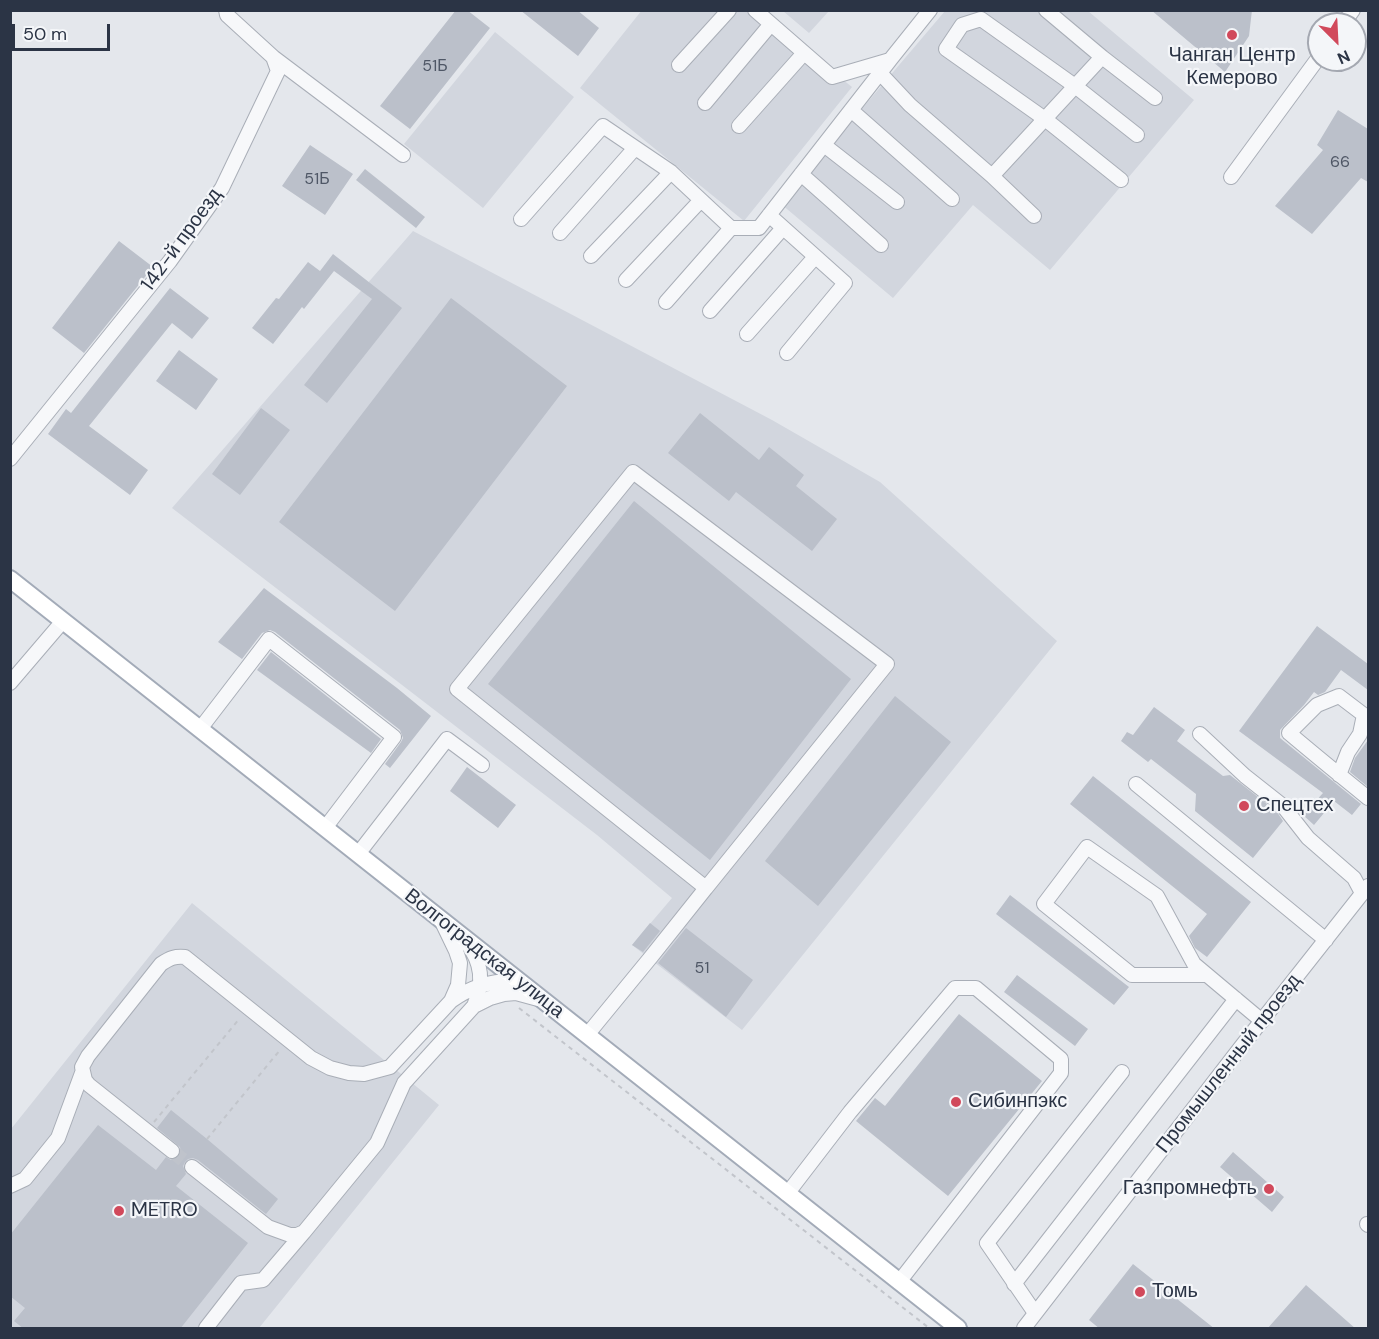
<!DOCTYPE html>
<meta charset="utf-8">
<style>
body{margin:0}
#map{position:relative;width:1379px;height:1339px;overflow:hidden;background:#e4e7ec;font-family:"DM Sans",sans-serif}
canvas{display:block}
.frame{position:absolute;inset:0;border:12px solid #2b3445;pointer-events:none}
.north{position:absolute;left:1307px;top:12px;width:60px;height:60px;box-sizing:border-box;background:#f4f6f9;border:2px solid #a4a8b1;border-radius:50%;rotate:156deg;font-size:16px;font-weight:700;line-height:24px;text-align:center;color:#2b3445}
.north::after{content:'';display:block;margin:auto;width:21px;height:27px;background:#d1495b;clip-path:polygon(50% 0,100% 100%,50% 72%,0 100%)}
.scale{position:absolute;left:12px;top:24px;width:98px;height:27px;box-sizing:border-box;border:3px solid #2b3445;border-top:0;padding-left:8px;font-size:18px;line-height:21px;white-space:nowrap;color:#2b3445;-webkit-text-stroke:4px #f4f6f9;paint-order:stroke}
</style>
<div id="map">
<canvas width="1379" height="1339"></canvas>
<div class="frame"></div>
<div class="north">N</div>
<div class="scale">50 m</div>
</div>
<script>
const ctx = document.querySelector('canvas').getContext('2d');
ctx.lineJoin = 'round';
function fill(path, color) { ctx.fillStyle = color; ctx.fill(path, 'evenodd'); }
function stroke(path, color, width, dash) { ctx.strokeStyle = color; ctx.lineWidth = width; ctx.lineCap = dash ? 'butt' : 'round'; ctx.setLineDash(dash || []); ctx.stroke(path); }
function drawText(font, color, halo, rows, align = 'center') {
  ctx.font = font + ' "DM Sans",sans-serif'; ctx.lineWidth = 4.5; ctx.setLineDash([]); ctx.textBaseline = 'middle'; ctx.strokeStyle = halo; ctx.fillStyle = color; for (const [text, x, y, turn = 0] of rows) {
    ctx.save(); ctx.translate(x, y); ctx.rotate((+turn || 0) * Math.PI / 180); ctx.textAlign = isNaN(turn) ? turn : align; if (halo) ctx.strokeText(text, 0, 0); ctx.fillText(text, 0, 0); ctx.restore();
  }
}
const built = new Path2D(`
 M642,10L757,11L852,87L744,221L580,88Z
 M783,11H829L809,33Z
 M945,11H1088L1194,100L1050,270L973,205L893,298L781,204Z
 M495,32L574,97L483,208L404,144Z
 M413,231L772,420L880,482L1057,641L742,1030L632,945L672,898L597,835L172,508Z
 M192,903L439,1105L259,1328H11V1129Z`);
const building = new Path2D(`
 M456,10H467L490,28L410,129L380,106Z
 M520,10H577L599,28L578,56Z
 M1151,10H1252L1249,36L1225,72Z
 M1338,110L1368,129V182L1361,178L1312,234L1275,206L1323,150L1317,145Z
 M310,145L353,174L325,215L282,186Z
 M365,169L425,217L416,228L356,180Z
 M119,241L153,267L84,353L52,328Z
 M333,254L402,308L327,403L304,385L372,299L334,271L304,309L302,307L273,344L252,328L276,298L279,299L308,262L320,271Z
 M170,288L209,318L192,339L172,323L89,426L148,470L130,495L48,434L66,409L71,413Z
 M451,298L567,386L395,611L279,522Z
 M179,350L218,379L196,410L156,381Z
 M261,408L290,430L240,495L212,474Z
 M700,413L759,460L769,447L804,475L796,486L837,519L812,551L736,492L729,501L668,453Z
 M634,501L851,679L710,860L488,684Z
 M264,588L397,688L431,716L390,768L385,764L401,742L403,738L400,730L275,632L270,630L262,633L242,659L218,642Z
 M1317,626L1368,664V690L1341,670L1325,692L1318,695L1314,692L1304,705L1280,730V738L1361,804L1352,815L1334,801L1314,825L1303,815L1323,793L1239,731Z
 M271,652L381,739L371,753L257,670Z
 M895,696L951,742L818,906L765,861Z
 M1154,707L1185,730L1177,741L1223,776L1230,775L1277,812L1283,821L1253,858L1195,811L1196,794L1151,759L1148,762L1121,741L1127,732L1133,735Z
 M1368,740V787L1350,772L1355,758Z
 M467,767L516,805L498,828L450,791Z
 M1093,776L1251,902L1207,957L1195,948L1189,936L1207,914L1070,804Z
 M1010,895L1129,987L1114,1005L996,914Z
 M650,923L660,931L643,952L632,945Z
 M686,928L753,980L726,1017L658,963Z
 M1017,975L1088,1029L1075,1046L1004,992Z
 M959,1014L1042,1081L948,1196L856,1121L875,1098L885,1106Z
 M171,1110L207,1139L278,1199L266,1214L198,1160L193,1158L188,1159L185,1162L183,1166L186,1174L176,1186L248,1243L180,1329H24L14,1321L25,1308L10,1296V1235L98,1125L156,1170L166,1157L171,1160L179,1157L181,1152L180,1147L157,1128Z
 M1233,1152L1284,1197L1272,1212L1220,1167Z
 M1133,1264L1215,1329H1100L1089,1320Z
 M1306,1285L1356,1329H1267Z`);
const minorTunnel = new Path2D(`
 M172,1151L192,1167`);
const path = new Path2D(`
 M519,1008L929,1328
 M154,1122L240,1018
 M207,1139L280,1050`);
const minor = new Path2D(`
 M755,10L832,77L890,60L930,10
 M1046,10L1102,57
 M1343,24L1353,10
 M273,57L403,155
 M679,65L729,10
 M880,73L910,105L992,176L1102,57L1155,98
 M705,103L771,24
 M851,110L952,199
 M739,126L804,53
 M824,145L897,202
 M801,174L881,245
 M992,176L1034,216
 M1231,177L1319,57
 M1121,180L1045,119L946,49L962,25L981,19L1075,86L1137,135
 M769,215L845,283L787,353
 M521,219L603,126L671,172L731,228H759L890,60
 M560,233L635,148
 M591,256L671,172
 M626,280L701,200
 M666,302L731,228
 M710,311L783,228
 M747,334L815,257
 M10,459L170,261L222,188L278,71L273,57L227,15L226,10
 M10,683L63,621
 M200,729L269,639L394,737L325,828
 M1200,734L1245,776L1283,806L1308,838L1354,878L1362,893
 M1339,775L1348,752L1360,734L1364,715L1339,696L1317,705L1289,733C1315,755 1342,777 1368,798
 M1136,784L1326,940
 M358,854L447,739L482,765
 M467,943C482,963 484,982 474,1006
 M1207,975H1132L1044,904L1087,847L1157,896L1194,964L1262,1021
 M451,1001C471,986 494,980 518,981
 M587,1035L651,957L706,888L457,689L633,472L887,664L706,888
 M172,1151L89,1085L85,1080L82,1067L88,1056L161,964C170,958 175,956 185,957L311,1058L330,1068L349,1073L364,1074L390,1067L451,1001L458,985L460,963L456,951L443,924
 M192,1167L268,1227L290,1235H297L304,1232L377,1143L404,1083L474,1006L490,998L504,994L516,993L538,999
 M10,1186L25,1179L58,1138L82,1073
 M787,1194L850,1112L955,988H976L1061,1059V1073L899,1282
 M1367,1224L1368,1225
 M1014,1284L1236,999
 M1035,1313L987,1243L1122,1072
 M206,1328L241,1283L263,1280L304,1232
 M1024,1328L1241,1047L1368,886`);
const major = new Path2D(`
 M10,579L958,1328`);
const markers = [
 [1232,35,6,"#d1495b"],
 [1244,806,6,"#d1495b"],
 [956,1102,6,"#d1495b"],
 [1269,1189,6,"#d1495b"],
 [119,1211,6,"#d1495b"],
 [1140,1292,6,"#d1495b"]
];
const numberNames = [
 ["51Б",435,67],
 ["66",1340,163],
 ["51Б",317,180],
 ["51",702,969]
];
const poiNames = [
 ["Чанган Центр",1232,56,"center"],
 ["Кемерово",1232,79,"center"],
 ["Спецтех",1256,806],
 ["Сибинпэкс",968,1102],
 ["Газпромнефть",1257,1189,"right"],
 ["METRO",131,1211],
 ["Томь",1152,1292]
];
const streetNames = [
 ["142-й проезд",182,240,-54],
 ["Волгоградская улица",484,954,38],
 ["Промышленный проезд",1229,1064,-52]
];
fill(built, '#d2d6de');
fill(building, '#bbc0ca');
stroke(minorTunnel, '#bfc3cb', 14, [14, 7]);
stroke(minor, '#a9aeb7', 16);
stroke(major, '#a3abb8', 20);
stroke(path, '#c2c5cb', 2, [4.5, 4.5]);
stroke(minor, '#f7f8fa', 14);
stroke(major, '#fff', 16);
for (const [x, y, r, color] of markers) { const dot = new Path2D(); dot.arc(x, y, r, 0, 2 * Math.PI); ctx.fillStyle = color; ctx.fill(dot); stroke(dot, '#f4f6f9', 2); }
drawText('16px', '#4f5766', null, numberNames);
drawText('20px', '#2b3445', '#f4f6f9', poiNames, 'left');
drawText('20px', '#2b3445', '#f4f6f9', streetNames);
</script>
